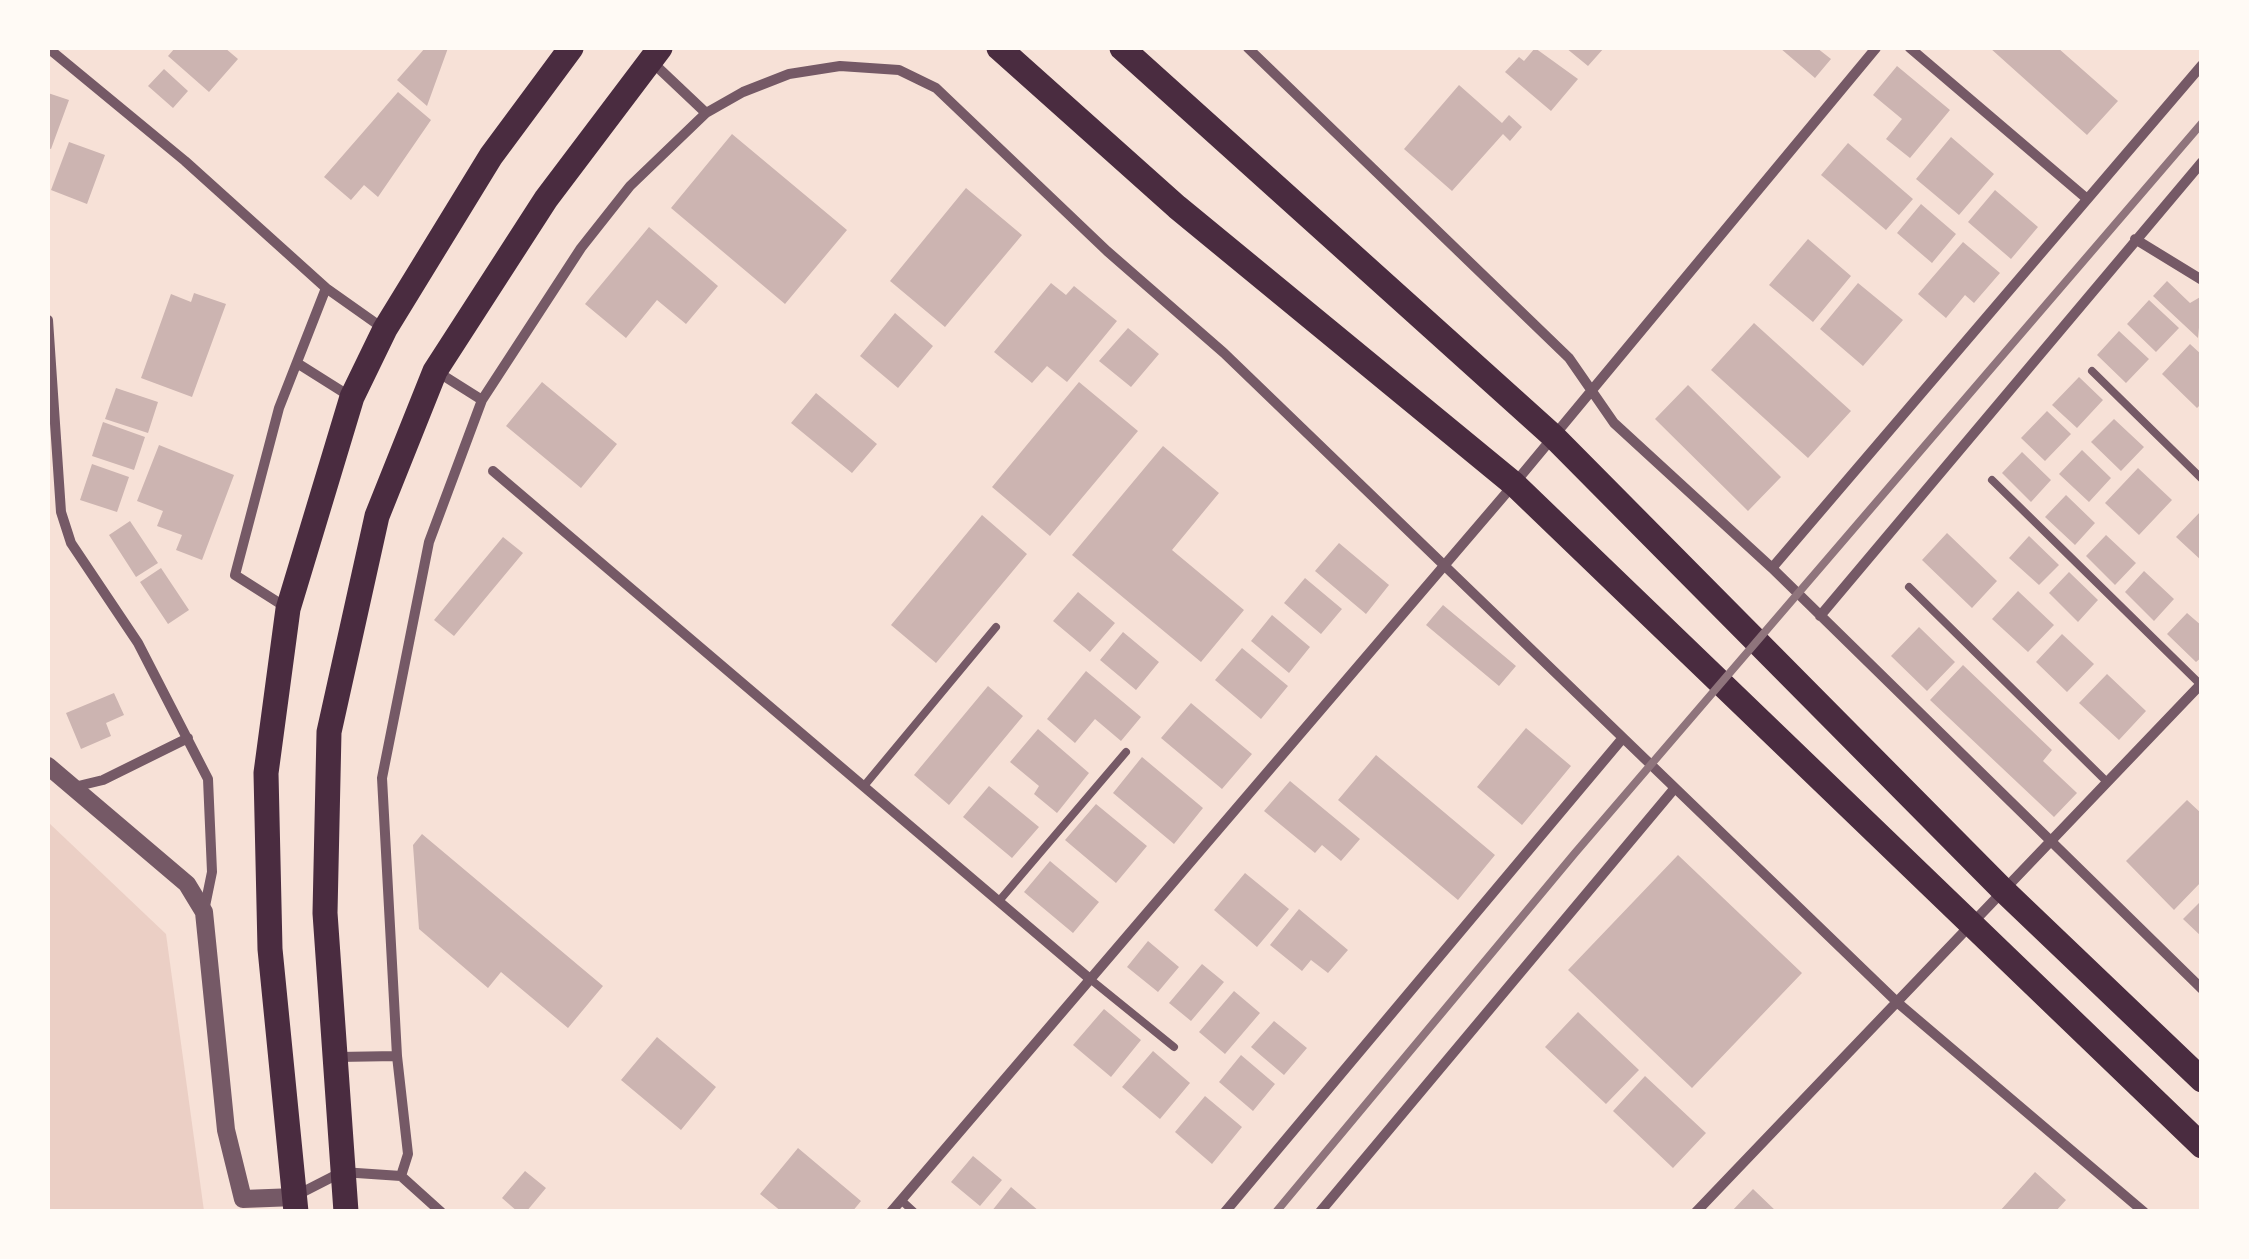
<!DOCTYPE html>
<style>
body{margin:0}
#map{position:relative;width:2249px;height:1259px;overflow:hidden;background:#f7e1d7;font-family:"Noto Sans",sans-serif}
canvas{display:block}
.frame{position:absolute;inset:0;border:50px solid #fffaf5;pointer-events:none}
</style>
<div id="map">
<canvas width="2249" height="1259"></canvas>
<div class="frame"></div>
</div>
<script>
const ctx = document.querySelector('canvas').getContext('2d');
ctx.lineJoin = 'round';
function fill(path, color) { ctx.fillStyle = color; ctx.fill(path, 'evenodd'); }
function stroke(path, color, width, dash) { ctx.strokeStyle = color; ctx.lineWidth = width; ctx.lineCap = dash ? 'butt' : 'round'; ctx.setLineDash(dash || []); ctx.stroke(path); }
const green = new Path2D(`
 M48,822L166,934L204,1211H48Z`);
const building = new Path2D(`
 M175,48H225L238,59L209,92L168,56Z
 M425,48H448L427,106L397,80Z
 M1535,48L1578,79L1551,111L1505,72L1519,57L1524,61Z
 M1566,48H1604L1588,66Z
 M1780,48H1817L1831,59L1815,78Z
 M1990,48H2058L2118,101L2087,135Z
 M1897,66L1950,110L1910,158L1886,139L1902,119L1873,95Z
 M164,69L188,91L173,108L148,86Z
 M1459,85L1502,123L1509,115L1522,127L1510,141L1503,134L1452,191L1404,149Z
 M398,92L431,120L378,197L364,185L351,200L324,177Z
 M48,93L69,100L51,149L48,148Z
 M732,134L847,230L785,304L671,208Z
 M1951,137L1994,174L1959,215L1916,179Z
 M69,142L105,155L87,204L51,190Z
 M1848,143L1913,199L1886,230L1821,175Z
 M966,188L1022,235L945,327L890,281Z
 M1995,190L2038,227L2011,259L1968,222Z
 M1921,204L1956,234L1932,263L1897,233Z
 M649,227L718,286L686,324L657,300L626,338L585,304Z
 M1808,239L1851,276L1813,322L1769,285Z
 M1963,242L2000,273L1974,303L1965,295L1946,318L1918,294Z
 M2167,281L2190,303L2202,296L2198,338L2153,296Z
 M1051,283L1066,295L1074,286L1117,321L1067,382L1047,366L1032,383L994,352Z
 M1858,283L1903,320L1863,366L1820,329Z
 M194,293L226,304L192,397L141,378L171,294L191,302Z
 M2149,300L2179,328L2156,352L2127,324Z
 M895,313L933,346L898,388L860,356Z
 M1754,323L1851,411L1808,458L1711,370Z
 M1128,328L1159,354L1131,387L1099,361Z
 M2119,331L2149,359L2126,383L2097,355Z
 M2190,344L2202,355V403L2197,408L2162,374Z
 M2079,377L2103,400L2077,428L2052,405Z
 M542,382L617,444L581,488L506,426Z
 M1079,382L1138,431L1050,536L992,487Z
 M1688,385L1781,477L1748,511L1655,419Z
 M116,388L158,402L148,433L105,419Z
 M816,393L877,444L852,473L791,423Z
 M2047,411L2071,434L2045,461L2021,438Z
 M2114,419L2144,447L2121,471L2091,442Z
 M103,422L145,437L134,470L92,456Z
 M159,445L234,475L202,560L176,550L182,535L157,526L163,511L137,501Z
 M1163,446L1219,493L1172,550L1244,610L1201,662L1072,555Z
 M2082,450L2111,478L2089,502L2059,474Z
 M2022,452L2051,480L2031,502L2002,473Z
 M92,464L129,477L117,512L80,500Z
 M2138,468L2172,500L2139,535L2105,503Z
 M2066,495L2095,523L2075,545L2045,517Z
 M2202,510V561L2176,537Z
 M982,515L1027,554L936,663L891,625Z
 M130,521L158,563L136,577L109,535Z
 M1947,533L1997,581L1972,608L1922,560Z
 M2106,535L2136,563L2115,585L2086,556Z
 M2029,536L2059,565L2039,585L2009,558Z
 M503,537L523,553L454,636L434,620Z
 M1339,543L1389,585L1366,614L1315,571Z
 M161,568L189,610L168,624L140,582Z
 M2144,571L2174,599L2154,621L2125,592Z
 M2069,572L2098,600L2078,622L2049,593Z
 M1305,578L1342,609L1321,634L1284,603Z
 M2018,591L2054,625L2028,652L1992,619Z
 M1078,592L1115,623L1090,652L1053,621Z
 M1443,605L1516,666L1499,686L1426,625Z
 M2187,613L2202,626V657L2196,662L2167,634Z
 M1272,615L1310,647L1289,673L1251,641Z
 M1919,627L1955,662L1927,691L1891,656Z
 M1123,632L1159,662L1136,690L1100,660Z
 M2062,634L2094,664L2067,692L2036,662Z
 M1242,648L1288,686L1261,719L1215,680Z
 M1963,665L2052,750L2043,761L2077,793L2054,817L1930,700Z
 M1086,671L1141,717L1121,741L1095,719L1075,743L1047,719Z
 M2107,674L2146,711L2119,740L2079,703Z
 M988,686L1023,716L949,805L914,775Z
 M114,693L124,715L106,723L111,736L81,749L66,713Z
 M1191,703L1252,754L1222,789L1161,738Z
 M1526,728L1571,766L1522,825L1477,787Z
 M1038,729L1089,773L1057,813L1034,794L1039,786L1010,762Z
 M1376,755L1495,855L1458,900L1338,800Z
 M1142,757L1203,808L1174,844L1113,793Z
 M1290,781L1360,839L1341,861L1322,845L1315,853L1264,811Z
 M989,786L1039,827L1012,858L963,817Z
 M2187,800L2202,814V881L2174,910L2126,861Z
 M1096,804L1147,846L1116,883L1065,840Z
 M422,834L603,986L568,1028L501,972L488,988L419,929L413,845Z
 M1678,855L1802,973L1692,1088L1568,970Z
 M1050,861L1099,902L1073,933L1024,892Z
 M1245,873L1289,909L1257,947L1214,910Z
 M2202,900V937L2183,919Z
 M1299,909L1348,950L1328,973L1311,960L1302,971L1270,945Z
 M1148,941L1179,967L1158,992L1127,967Z
 M1202,964L1224,982L1191,1021L1169,1003Z
 M1234,991L1260,1013L1225,1054L1199,1032Z
 M1104,1009L1141,1040L1111,1077L1073,1045Z
 M1578,1012L1639,1070L1606,1104L1545,1047Z
 M1274,1021L1307,1048L1284,1075L1251,1047Z
 M657,1037L716,1087L681,1130L621,1080Z
 M1153,1051L1190,1083L1160,1119L1122,1087Z
 M1241,1055L1275,1084L1253,1111L1219,1082Z
 M1645,1076L1706,1133L1673,1168L1613,1111Z
 M1205,1096L1242,1127L1212,1164L1175,1132Z
 M798,1148L861,1201L852,1212H782L760,1194Z
 M973,1156L1002,1180L980,1206L951,1182Z
 M525,1171L546,1188L526,1212H518L502,1198Z
 M2035,1172L2066,1200L2055,1212H1999Z
 M1011,1187L1040,1212H991Z
 M1753,1189L1777,1212H1731Z`);
const service = new Path2D(`
 M2092,371L2202,479
 M1992,480L2200,684
 M1909,587L2106,781
 M864,786L996,627
 M999,901L1126,752
 M1090,979L1174,1047
 M901,1200L914,1212`);
const minor = new Path2D(`
 M48,48L185,161L326,288L384,329
 M1248,48L1569,358L1614,423L1772,568L2202,989
 M1910,48L2086,198
 M651,61L706,113
 M2135,239L2202,280
 M48,320L61,512L71,543L138,643L208,779L212,872L204,911
 M297,363L351,397
 M436,371L482,400
 M493,471L1090,979
 M1772,568L2202,65
 M287,608L235,575L279,408L326,288
 M1820,616L2202,162
 M74,787L103,780L188,738
 M338,1057L397,1056
 M297,1195L342,1172L401,1176
 M441,1212L401,1176L408,1154L397,1056L382,778L429,542L482,400L581,248L630,186L706,113L743,92L789,74L840,66L899,70L936,88L1107,251L1224,353L1898,1003L2144,1212
 M891,1212L1514,484L1876,48
 M1225,1212L1622,739
 M1320,1212L1674,789
 M1696,1212L2202,683`);
const tertiary = new Path2D(`
 M48,766L187,884L204,912L226,1130L243,1199L295,1197`);
const trunk = new Path2D(`
 M999,48L1177,207L1514,484L2202,1146
 M1122,48L1553,436L2003,890L2202,1080
 M296,1212L270,949L266,773L288,609L352,397L385,329L491,156L571,48
 M346,1212L325,913L329,732L377,516L435,371L546,199L660,48`);
const rail = new Path2D(`
 M1276,1212L1575,853L2202,123`);
fill(green, '#ebcfc5');
fill(building, '#ccb4b1');
stroke(service, '#755966', 8);
stroke(minor, '#755966', 10);
stroke(tertiary, '#755966', 18);
stroke(trunk, '#4a2c40', 25);
stroke(rail, '#8f747c', 8);
</script>
